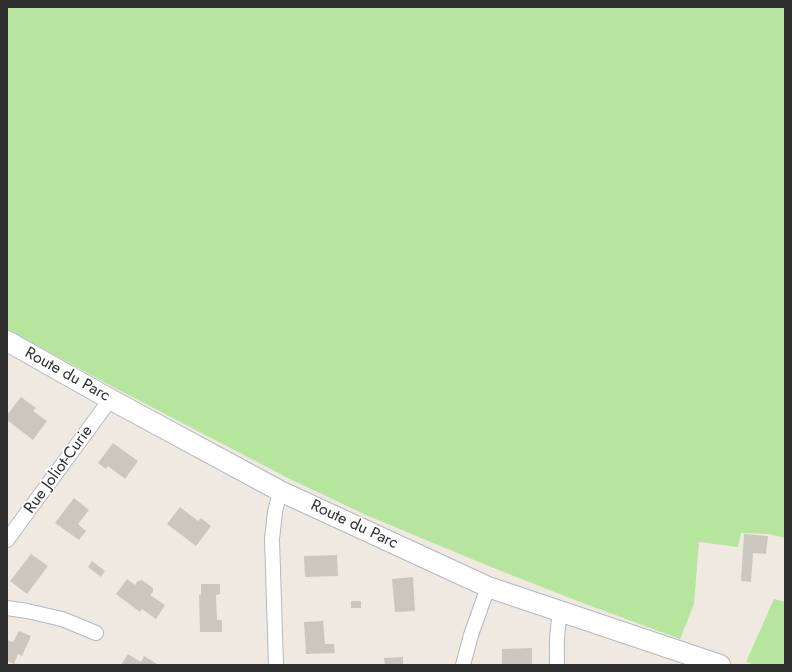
<!DOCTYPE html>
<style>
body{margin:0}
#map{position:relative;width:792px;height:672px;overflow:hidden;background:#efe9e1;font-family:Jost,sans-serif}
canvas{display:block}
.frame{position:absolute;inset:0;border:8px solid #2e2e2e;pointer-events:none}
</style>
<div id="map">
<canvas width="792" height="672"></canvas>
<div class="frame"></div>
</div>
<script>
const ctx = document.querySelector('canvas').getContext('2d');
ctx.lineJoin = 'round';
function fill(path, color) { ctx.fillStyle = color; ctx.fill(path, 'evenodd'); }
function stroke(path, color, width, dash) { ctx.strokeStyle = color; ctx.lineWidth = width; ctx.lineCap = dash ? 'butt' : 'round'; ctx.setLineDash(dash || []); ctx.stroke(path); }
function drawText(font, color, halo, rows, align = 'center') {
  ctx.font = font + ' Jost,sans-serif'; ctx.lineWidth = 3.5; ctx.setLineDash([]); ctx.textBaseline = 'middle'; ctx.strokeStyle = halo; ctx.fillStyle = color; for (const [text, x, y, turn = 0] of rows) {
    ctx.save(); ctx.translate(x, y); ctx.rotate((+turn || 0) * Math.PI / 180); ctx.textAlign = isNaN(turn) ? turn : align; if (halo) ctx.strokeText(text, 0, 0); ctx.fillText(text, 0, 0); ctx.restore();
  }
}
const green = new Path2D(`
 M7,7H785V538L769,534L741,533L738,547L699,542L694,604L680,639L575,600L491,567L366,515L288,478L117,389L7,329Z
 M774,599L785,602V665H756L746,662Z`);
const building = new Path2D(`
 M21,397L36,408L33,411L47,421L33,440L7,420V415Z
 M113,443L138,461L125,479L108,466L106,469L98,463Z
 M74,498L89,510L78,524L86,531L79,540L55,523Z
 M180,507L198,521L201,518L211,526L196,546L167,524Z
 M744,534L768,536L766,554L753,553L751,582L741,581Z
 M31,554L48,566L27,594L10,581Z
 M337,555L338,576L305,577L304,556Z
 M92,561L105,571L101,577L88,567Z
 M413,577L415,611L395,612L392,579Z
 M127,579L135,585L138,581L142,580L153,588V592L150,595L165,605L156,619L142,609L140,612L116,594Z
 M201,584H220V594L216,595L217,620H222V632H200L199,595H201Z
 M351,601H361V608H351Z
 M323,621L325,644H334L335,653L306,654L304,622Z
 M19,631L31,636L22,656L18,654L14,664L7,661V640L13,642Z
 M532,648V665H502V649Z
 M128,654L141,662L144,656L157,664V665H121Z
 M403,657V665H385L384,658Z`);
const street = new Path2D(`
 M7,540L104,408L108,398
 M7,608L27,611L62,619L96,633
 M276,665L272,539L275,512L280,491
 M463,665L471,635L488,587
 M557,665C557,647 556,629 561,611`);
const secondary = new Path2D(`
 M7,341L108,398L280,491L488,587L720,665`);
const streetNames = [
 ["Route du Parc",67,375,29],
 ["Rue Joliot-Curie",59,470,-54],
 ["Route du Parc",354,525,25]
];
fill(green, '#b6e59e');
fill(building, '#cbc7bf');
stroke(street, '#b4b7c1', 16);
stroke(secondary, '#b4b7c1', 22);
stroke(street, '#fff', 14);
stroke(secondary, '#fff', 20);
drawText('16px', '#2e2e2e', '#fff', streetNames);
</script>
